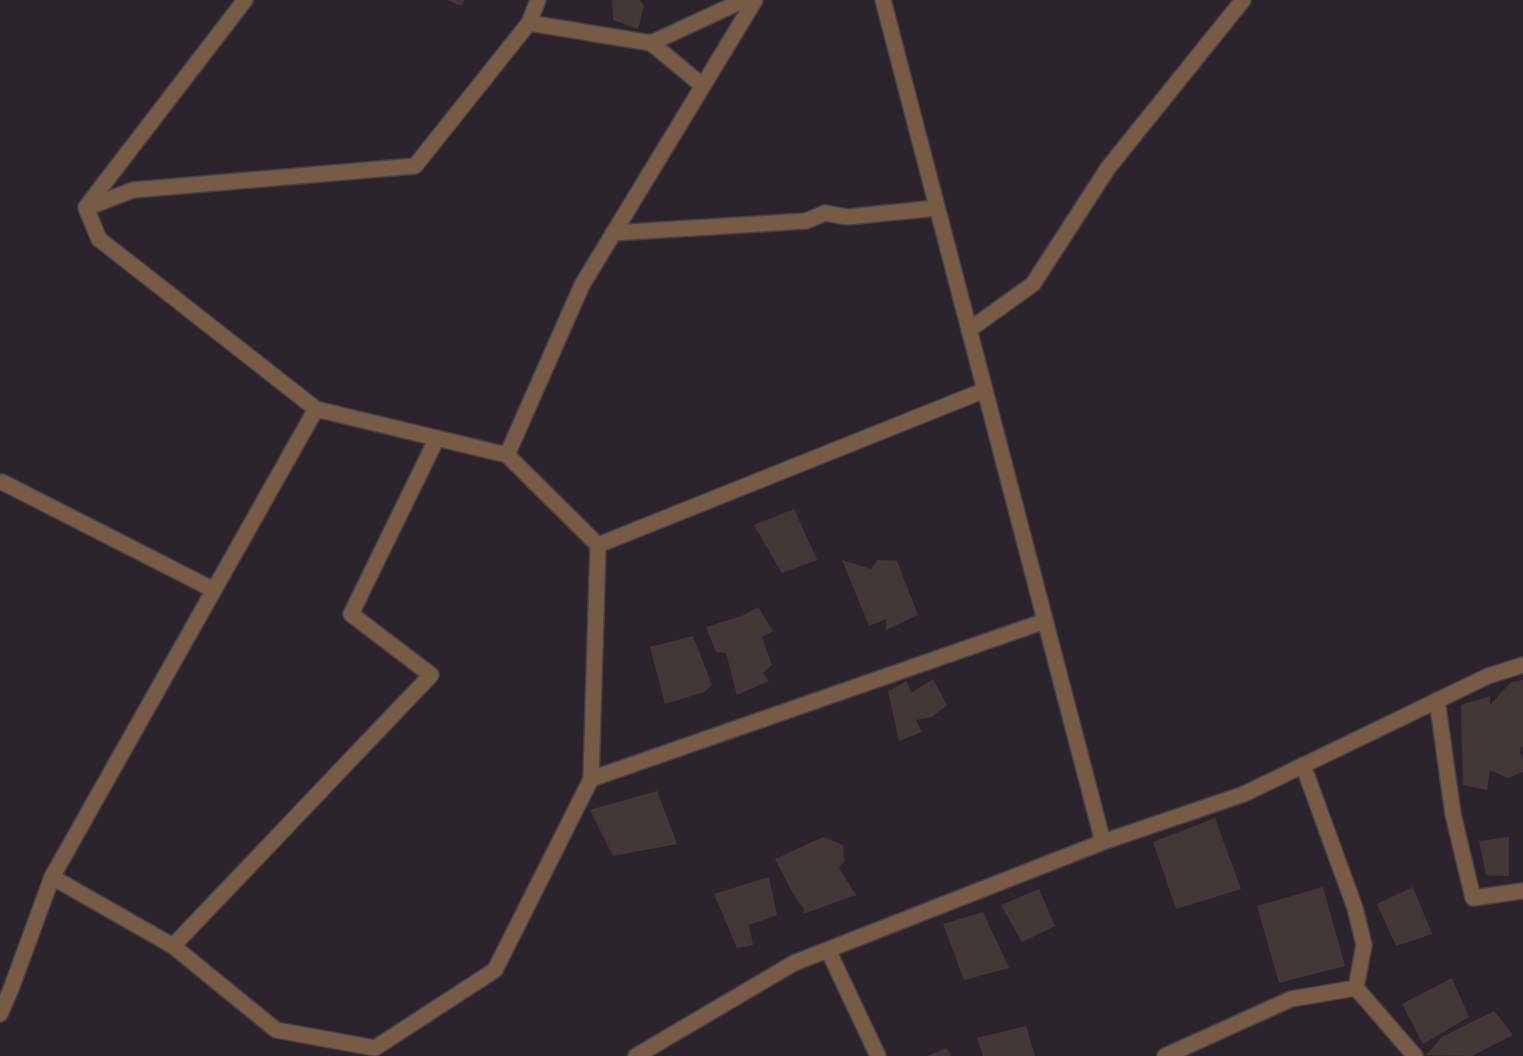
<!DOCTYPE html>
<style>
body{margin:0}
canvas{display:block;background:#2b242d}
</style>
<canvas width="1523" height="1056"></canvas>
<script>
const ctx = document.querySelector('canvas').getContext('2d');
ctx.lineJoin = 'round';
function fill(path, color) { ctx.fillStyle = color; ctx.fill(path, 'evenodd'); }
function stroke(path, color, width, dash) { ctx.strokeStyle = color; ctx.lineWidth = width; ctx.lineCap = dash ? 'butt' : 'round'; ctx.setLineDash(dash || []); ctx.stroke(path); }
const building = new Path2D(`
 M447,0H465L461,6Z
 M612,0H640L644,6L638,29L613,20Z
 M794,509L817,560L782,573L754,525Z
 M842,560L871,569L877,560L897,561L918,615L886,630V619L869,626Z
 M758,607L773,631L762,637L772,665L763,673L769,681L737,695L726,653L716,652L706,627L742,616Z
 M693,636L712,685L704,692L665,704L650,647Z
 M933,679L947,705L932,717L916,720L922,732L899,741L888,691L907,681L911,693Z
 M1523,680V746L1521,748L1520,753L1523,759V772L1508,778L1490,770L1487,790L1463,785L1461,705L1490,696V705L1511,682Z
 M657,791L677,844L613,856L590,810Z
 M1215,818L1241,889L1176,909L1153,842Z
 M823,837L843,845L844,862L839,868L856,895L803,914L804,909L792,892L775,859Z
 M1509,837V876L1486,875L1479,841Z
 M769,877L777,915L749,925L753,945L737,948L714,894Z
 M1323,887L1345,966L1279,983L1257,906Z
 M1413,887L1432,934L1396,946L1377,904Z
 M1039,889L1055,926L1022,942L1001,905Z
 M983,912L1009,968L964,980L943,924Z
 M1452,978L1469,1017L1423,1044L1402,1004Z
 M1494,1011L1513,1035L1472,1056L1426,1055L1442,1037Z
 M1026,1026L1035,1056H983L977,1038Z
 M947,1048L951,1056H927Z`);
const minor = new Path2D(`
 M538,0L529,23L651,43L744,0
 M651,43L703,86
 M86,207L245,0
 M613,233L806,221L825,213L847,217L937,208
 M969,330L1033,284L1108,168L1243,0
 M316,409L507,455L582,285L755,0
 M2,482L214,590
 M598,545L985,390
 M1437,700L1453,814L1473,898L1523,891
 M1303,765L1355,908L1364,945L1356,988
 M591,779L1045,621
 M1103,842L1244,794L1488,676L1523,665
 M52,877L173,946L431,675L351,614L437,438
 M173,946L276,1030L375,1048L495,970L591,779L598,545L507,455
 M828,950L878,1056
 M1356,988L1415,1056
 M0,1014L11,989L52,877L316,409L99,239L86,208L133,190L415,166L529,23
 M636,1056L794,963L1103,842L883,0
 M1165,1056L1291,999L1356,988`);
fill(building, '#443836');
stroke(minor, '#474149', 18);
stroke(minor, '#775b44', 15);
</script>
